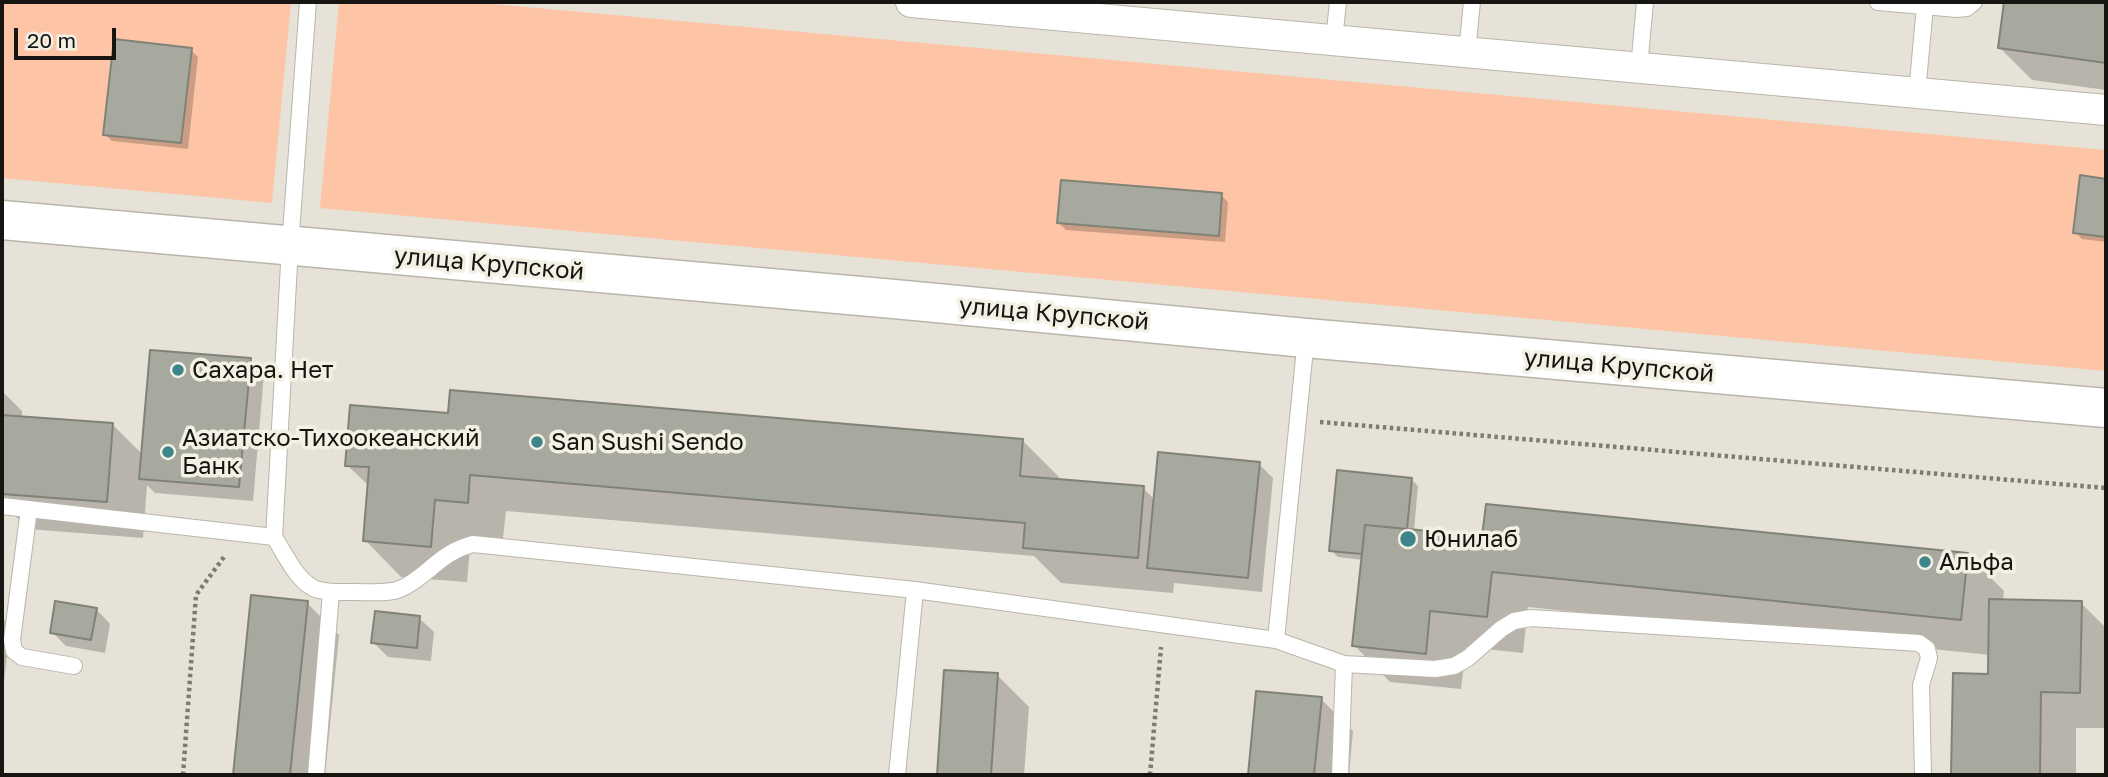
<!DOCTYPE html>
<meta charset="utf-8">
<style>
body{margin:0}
#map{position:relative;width:2108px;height:777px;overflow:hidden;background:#e6e2d7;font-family:"Golos Text",sans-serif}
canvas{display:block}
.frame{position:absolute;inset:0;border:4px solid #161511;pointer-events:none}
.scale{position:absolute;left:14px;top:28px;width:102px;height:32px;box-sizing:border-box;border:4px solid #161511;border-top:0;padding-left:9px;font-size:21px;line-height:24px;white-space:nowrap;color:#161511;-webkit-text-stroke:5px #f3f0e4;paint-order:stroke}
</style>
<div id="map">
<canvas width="2108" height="777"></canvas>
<div class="frame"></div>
<div class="scale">20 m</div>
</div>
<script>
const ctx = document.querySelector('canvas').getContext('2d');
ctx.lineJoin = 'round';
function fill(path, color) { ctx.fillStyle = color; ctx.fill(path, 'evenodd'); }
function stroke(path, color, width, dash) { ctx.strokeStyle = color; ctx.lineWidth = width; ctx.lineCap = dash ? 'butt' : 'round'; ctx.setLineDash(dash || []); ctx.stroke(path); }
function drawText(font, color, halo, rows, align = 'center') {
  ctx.font = font + ' "Golos Text",sans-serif'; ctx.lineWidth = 7; ctx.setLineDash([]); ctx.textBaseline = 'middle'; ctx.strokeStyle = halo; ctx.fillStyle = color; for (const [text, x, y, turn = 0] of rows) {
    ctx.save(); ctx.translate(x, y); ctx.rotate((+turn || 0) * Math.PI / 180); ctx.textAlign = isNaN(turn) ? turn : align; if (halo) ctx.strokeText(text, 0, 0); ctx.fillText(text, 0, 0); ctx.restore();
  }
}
const green = new Path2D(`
 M2,2H291L272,203L2,178Z
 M339,2H471L2106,150V371L320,208Z`);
const shadow = new Path2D(`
 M2006,2H2106V90L2032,80L2000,48Z
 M191,50L198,57L188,149L112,141L105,134Z
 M2082,177L2106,180V242L2082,239L2075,232Z
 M1221,195L1228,202L1225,242L1066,230L1059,223Z
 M250,360L264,374L253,501L155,493L147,485L143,538L28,529L2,502V391L22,411V418L113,425L143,455Z
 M450,415L1022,440L1059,477L1058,481L1143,488L1155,500L1259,464L1273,478L1262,592L1174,583L1173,593L1061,583L1034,556L506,511L503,538L471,536L467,582L401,577L365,540L370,487L347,465Z
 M1411,479L1418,486L1414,531L1484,538L1968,555L2004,591L2003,601L2081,603L2106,628V728H2076V775H1953L1955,675L1990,676V655L1528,607L1523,653L1466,647L1461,689L1390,682L1354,645L1363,560L1338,557L1331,550Z
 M253,597L307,603L339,635L325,775H235Z
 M96,609L110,624L105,653L66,646L52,632Z
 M2,618L10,626L2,702Z
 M419,618L434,632L431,661L388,657L373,642Z
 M946,672L997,675L1029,707L1024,775H939Z
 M1257,693L1321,699L1353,731L1349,775H1249Z`);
const building = new Path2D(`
 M2004,2H2106V63L1998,48Z
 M114,39L192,48L181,143L103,135Z
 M2080,175L2106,179V237L2073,233Z
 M1061,180L1222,193L1219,236L1057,223Z
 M150,350L251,358L239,487L139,479Z
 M450,390L1023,439L1020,476L1144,486L1138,558L1023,548L1025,523L470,475L468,503L435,500L431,547L363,541L369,467L345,466L350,405L448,413Z
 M2,415L113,423L107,502L2,494Z
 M1158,452L1260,462L1248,578L1147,568Z
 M1337,470L1412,478L1407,529L1365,525L1362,554L1329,551Z
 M1486,504L1968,553L1961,620L1492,572L1487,617L1430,611L1426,654L1352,646L1365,525L1482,536Z
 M251,595L308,601L290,775H233Z
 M1989,599L2082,601L2080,693L2041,692L2040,775H1951L1953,673L1988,674Z
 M55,601L97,608L91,640L50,633Z
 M375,611L420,616L417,648L371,643Z
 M944,670L998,673L991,775H937Z
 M1256,691L1322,697L1314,775H1248Z`);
const path = new Path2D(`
 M1320,422L2106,488
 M183,775L196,595L224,557
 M1150,775L1161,647`);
const lane = new Path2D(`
 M1878,2L1957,9L1967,8L1974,2
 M1334,40L1338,2
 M1467,52L1472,2
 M1639,68L1645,2
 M1917,93L1925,6
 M2,506L274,537C285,553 298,585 319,590C331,593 344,592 357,592C370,592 387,594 400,589C428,577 438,553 473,544L915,590L1276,640L1344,664L1435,669L1454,666L1468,658L1501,629L1514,621L1531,618L1919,643L1927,649L1929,658L1921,685L1923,775
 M29,509L12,640L14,651L22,657L74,666
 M274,537L290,246L308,2
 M1276,640L1306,338
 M316,775L331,592
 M897,775L915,590
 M1340,775L1344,664`);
const street = new Path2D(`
 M911,2L2106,110`);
const secondary = new Path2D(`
 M2,220L894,299L1306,338L2106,408`);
const markers = [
 [178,370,7,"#3d858a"],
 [537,442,7,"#3d858a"],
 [168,452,7,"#3d858a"],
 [1408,539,9,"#3d858a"],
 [1925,562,7,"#3d858a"]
];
const streetNames = [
 ["улица Крупской",489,264,5],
 ["улица Крупской",1054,314,5],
 ["улица Крупской",1619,366,5]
];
const poiNames = [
 ["Сахара. Нет",192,370],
 ["Азиатско-Тихоокеанский",182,438],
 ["Банк",182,466],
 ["San Sushi Sendo",551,442],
 ["Юнилаб",1424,539],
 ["Альфа",1939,562]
];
fill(green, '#fdc5a5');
fill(shadow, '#0003');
fill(building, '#a7a99e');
stroke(building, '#808278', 2);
stroke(lane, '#b8b5aa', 18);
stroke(street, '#b8b5aa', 32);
stroke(secondary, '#b8b5aa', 41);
stroke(path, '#7d7b73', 4.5, [3.5, 3.5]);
stroke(lane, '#fff', 16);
stroke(street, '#fff', 30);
stroke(secondary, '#fff', 38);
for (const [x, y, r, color] of markers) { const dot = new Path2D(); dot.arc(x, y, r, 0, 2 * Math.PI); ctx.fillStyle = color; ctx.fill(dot); stroke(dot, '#f3f0e4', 2.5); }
drawText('24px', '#161511', '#f3f0e4', streetNames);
drawText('24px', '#161511', '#f3f0e4', poiNames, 'left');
</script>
